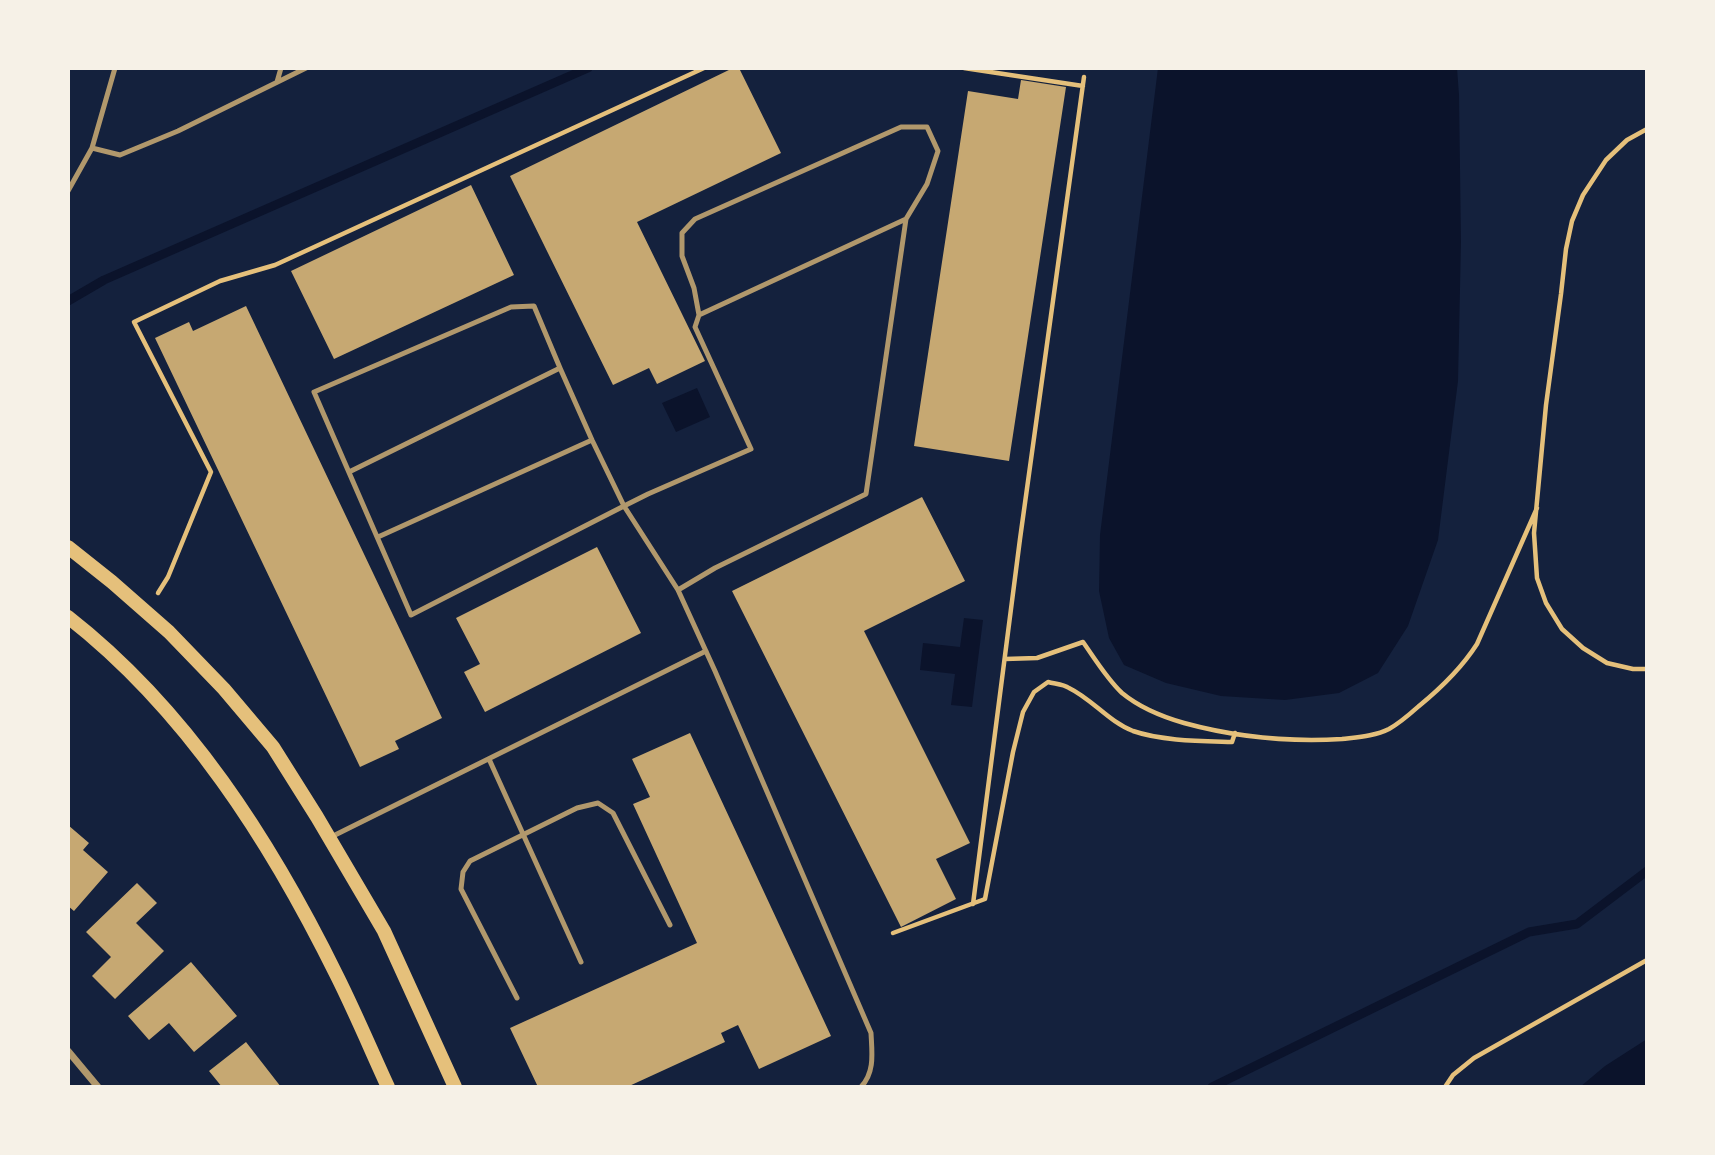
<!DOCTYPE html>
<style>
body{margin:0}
#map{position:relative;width:1715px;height:1155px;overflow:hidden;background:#14213d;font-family:"DM Sans",sans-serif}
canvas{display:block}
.frame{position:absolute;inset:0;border:70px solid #f6f1e7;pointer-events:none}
</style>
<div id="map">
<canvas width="1715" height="1155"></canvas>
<div class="frame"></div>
</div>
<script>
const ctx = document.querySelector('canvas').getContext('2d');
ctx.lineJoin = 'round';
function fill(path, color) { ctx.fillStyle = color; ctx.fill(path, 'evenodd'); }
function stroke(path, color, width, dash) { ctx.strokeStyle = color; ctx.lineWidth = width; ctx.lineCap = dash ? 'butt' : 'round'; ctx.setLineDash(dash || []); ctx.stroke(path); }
const water = new Path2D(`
 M1158,68H1457L1459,95L1461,242L1458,381L1438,540L1408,626L1378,673L1339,693L1285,700L1221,696L1166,683L1124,665L1109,638L1099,591L1100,535Z
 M697,388L710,417L676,432L662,403Z
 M964,618L983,620L972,707L951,705L955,674L920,670L923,643L960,647Z
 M1647,1039V1087H1580L1605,1066Z`);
const stream = new Path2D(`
 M68,301L104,280L588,68
 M1212,1087L1529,932L1577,924L1647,871`);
const building = new Path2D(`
 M733,68H739L781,153L637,222L705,361L657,384L649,368L613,385L510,176Z
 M1021,80L1066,87L1009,461L914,446L968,91L1018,99Z
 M471,185L514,275L334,359L291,271Z
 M246,306L442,718L395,741L399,749L360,767L155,338L189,322L193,331Z
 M922,497L965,581L864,631L970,843L936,859L956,899L901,927L732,591Z
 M597,547L641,633L485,712L464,672L480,664L456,618Z
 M690,733L831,1036L759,1069L738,1025L721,1033L725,1042L627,1087H538L510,1028L697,943L633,804L650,797L632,759Z
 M68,825L89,843L83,850L108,872L74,911L68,906Z
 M137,883L157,903L136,923L164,951L115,999L92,976L111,957L86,932Z
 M191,962L237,1016L194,1052L169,1023L149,1040L128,1016Z
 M246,1042L281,1087H222L209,1071Z`);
const path = new Path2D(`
 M964,68L1083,86
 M1647,129L1627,140L1606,160L1583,195L1572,221L1566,249L1561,294L1546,405L1534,533L1537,578L1546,603L1562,629L1583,648L1607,663L1633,669H1647
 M158,593L168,577L211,472L134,322L220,281L275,265L704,68
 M1005,659L1037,658L1083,642C1095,659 1107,679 1122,693C1139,707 1163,717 1184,723C1235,737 1290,742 1342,739C1358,737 1375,736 1389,729C1400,723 1410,714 1419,706C1441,688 1461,669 1477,644L1537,508
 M973,904L1020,539L1084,77
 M893,933L985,899L1013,752L1023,712L1034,692L1048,682C1055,684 1063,684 1069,688C1092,699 1109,722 1133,731C1162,741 1201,741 1232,742L1235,733
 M1445,1087L1453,1075L1474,1058L1647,960`);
const service = new Path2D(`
 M115,68L92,148L120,155L178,131L306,68
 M277,82L281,68
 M68,191L92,148
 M699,315L694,288L682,256V233L695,219L901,127H927L938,151L927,184L906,219
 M349,472L560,368L592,440L624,506L411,615L314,392L511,307L534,306L560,368
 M378,537L592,440
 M678,590L715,568L866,494L906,219L699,315L695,327L751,449L648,494L624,506L678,590L715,671L871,1033C872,1053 875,1072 861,1087
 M489,759L581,962
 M331,837L706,651
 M517,998L461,889L463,872L470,861L577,808L598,803L613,813L670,925`);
const minor = new Path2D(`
 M68,1051L98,1087`);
const secondary = new Path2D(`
 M68,547L112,582L169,632L224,689L273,747L317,817L384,931L455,1087
 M68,617C187,710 271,842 337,976C355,1012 371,1050 388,1087`);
fill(water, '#0b132b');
stroke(stream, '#0b132b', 9);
fill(building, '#c6a872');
stroke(path, '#e5c07b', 4.5);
stroke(service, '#b1986c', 5);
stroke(minor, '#b1986c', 7);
stroke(secondary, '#e5c07b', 14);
</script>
